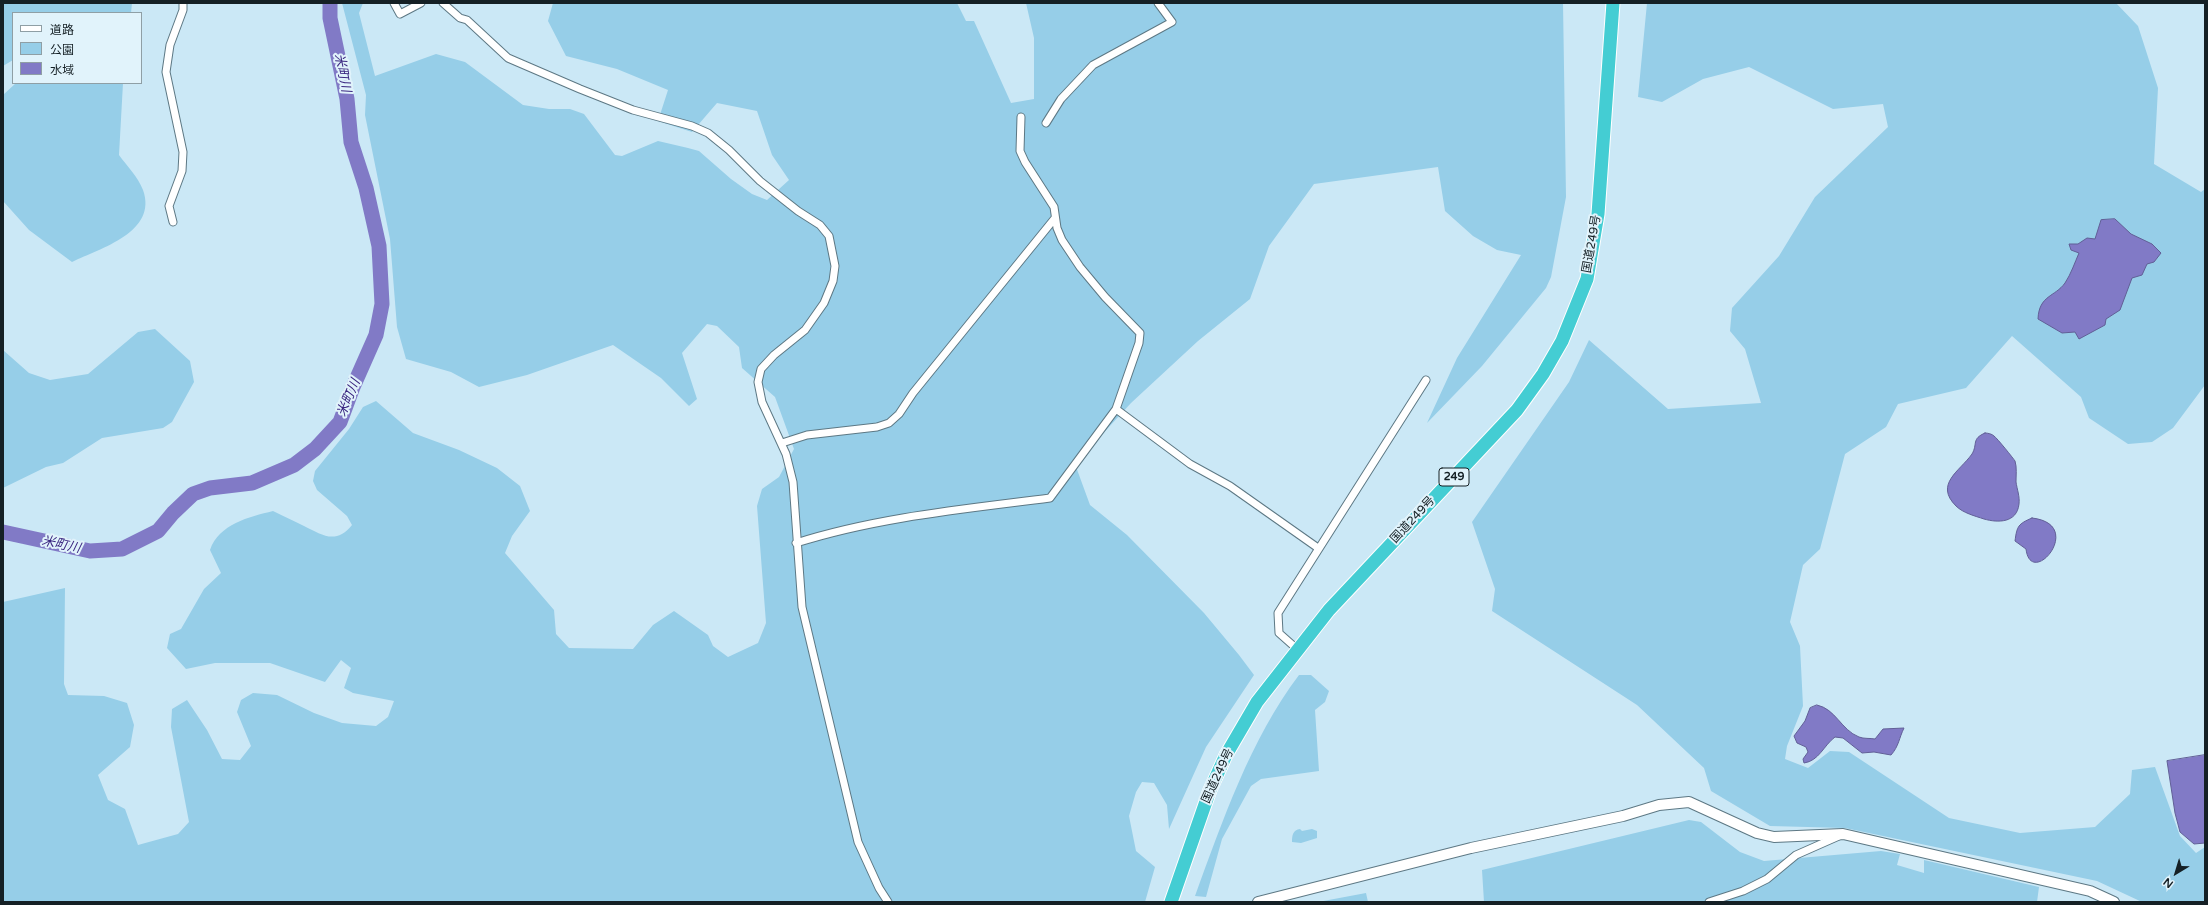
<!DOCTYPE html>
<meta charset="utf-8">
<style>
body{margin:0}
#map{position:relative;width:2208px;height:905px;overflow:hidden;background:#cbe8f6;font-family:"Varela Round","Noto Sans JP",sans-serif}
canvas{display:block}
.frame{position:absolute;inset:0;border:4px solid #152025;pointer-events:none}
.legend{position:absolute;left:12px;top:12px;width:130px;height:72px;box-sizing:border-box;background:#e1f3fb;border:1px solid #8f9fa5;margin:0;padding:5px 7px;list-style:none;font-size:12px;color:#152025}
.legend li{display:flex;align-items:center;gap:8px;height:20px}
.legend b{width:20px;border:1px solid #8f9fa5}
.north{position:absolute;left:2156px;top:853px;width:40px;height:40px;-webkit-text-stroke:3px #e1f3fb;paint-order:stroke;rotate:218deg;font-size:11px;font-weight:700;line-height:16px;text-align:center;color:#152025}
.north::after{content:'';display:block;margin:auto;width:14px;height:18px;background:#152025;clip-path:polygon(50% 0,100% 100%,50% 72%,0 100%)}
</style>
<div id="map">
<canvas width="2208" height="905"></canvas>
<div class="frame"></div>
<ul class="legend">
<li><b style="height:5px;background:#fff"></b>道路</li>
<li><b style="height:11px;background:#96cee8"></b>公園</li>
<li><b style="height:11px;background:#817ac6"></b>水域</li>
</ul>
<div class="north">N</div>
</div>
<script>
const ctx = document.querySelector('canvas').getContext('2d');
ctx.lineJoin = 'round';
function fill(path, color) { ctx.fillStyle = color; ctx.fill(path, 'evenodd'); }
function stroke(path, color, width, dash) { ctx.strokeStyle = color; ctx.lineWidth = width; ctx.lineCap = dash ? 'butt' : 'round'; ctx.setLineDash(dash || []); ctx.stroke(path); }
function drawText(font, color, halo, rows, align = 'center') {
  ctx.font = font + ' "Varela Round","Noto Sans JP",sans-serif'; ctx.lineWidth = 4; ctx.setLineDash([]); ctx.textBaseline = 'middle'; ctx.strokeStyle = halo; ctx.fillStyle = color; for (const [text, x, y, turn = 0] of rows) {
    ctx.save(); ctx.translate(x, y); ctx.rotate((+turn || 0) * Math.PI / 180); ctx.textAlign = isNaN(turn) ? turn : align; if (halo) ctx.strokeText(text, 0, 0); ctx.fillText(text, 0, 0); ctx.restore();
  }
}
const green = new Path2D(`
 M3,3H132L131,13H13V60L3,66Z
 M342,3H363L359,13L375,76L436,54L465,62L523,105L549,109H570L584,114L615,155L622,156L658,141L688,148L699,151L731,179L752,194L767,200L789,180L772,155L757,111L717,103L692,132L658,121L668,90L617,69L566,56L548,21L553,3H957L966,21H974L1011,103L1034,99V38L1026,3H1563L1566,197L1551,277L1546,288L1482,366L1427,423L1457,358L1521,255L1497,250L1473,236L1445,211L1438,167L1314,184L1269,246L1250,299L1198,341L1131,403L1075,464L1090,505L1127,535L1204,613L1239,655L1254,675L1206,747L1169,829L1167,805L1154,783L1142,782L1136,792L1129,816L1136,851L1155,867L1145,902H3V602L65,588L64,684L68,695L104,696L127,703L134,725L130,747L98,775L108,800L125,809L138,845L178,834L189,822L171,727L172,709L187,700L207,730L222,759L240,760L251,746L237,712L241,700L253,693L277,695L314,713L342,723L376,726L388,717L394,701L353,693L344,688L351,668L341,660L325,682L270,663H215L186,669L167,648L170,634L181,629L204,589L221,573L210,550C219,524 249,517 273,511C283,516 294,521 304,526C322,535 336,545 352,525L347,516L317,490L313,481L315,471L349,429L363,407L376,401L413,433L459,450L497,468L520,486L530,511L512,536L505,553L554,610L556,634L569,648L633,649L653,625L674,611L708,635L713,646L728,657L758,643L766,623L757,506L762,489L779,477L794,449L775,397L742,368L739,347L717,326L707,324L682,353L697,399L689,406L661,378L613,345L527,375L479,387L451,372L406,359L397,327L390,239L365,115L366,95Z
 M1647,3H2116L2138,26L2158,88L2154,164L2201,192L2205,189V385L2173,428L2152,442L2128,444L2089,418L2081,397L2012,336L1966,388L1898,404L1886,427L1845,454L1820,549L1803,565L1790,622L1800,646L1803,706L1787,746L1785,759L1808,768L1830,751L1849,752L1949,818L2020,833L2095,827L2130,794L2132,770L2155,767L2180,836L2196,853L2205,847V902H2142L2097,881L1845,828L1770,826L1711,791L1704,768L1637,705L1492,611L1495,589L1472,522L1569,382L1589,340L1668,409L1761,403L1745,349L1730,331L1732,308L1779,256L1815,197L1888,127L1883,104L1833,109L1749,67L1703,79L1662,102L1638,97Z
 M16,83H123L119,155C127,166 138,177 143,190C158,232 101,248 72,262L29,230L3,201V95Z
 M155,329L190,361L194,382L172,422L163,428L102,438L63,463L46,467L3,488V350L29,373L50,380L88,374L138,332Z
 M1299,675H1311L1329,691L1325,702L1315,710L1319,771L1261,779L1251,786L1222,839L1206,897L1195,896C1223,820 1250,740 1299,675Z
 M1689,820L1701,822L1740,852L1764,861L1881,851L1900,854L1897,865L1924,873V860L2039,887L2037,902H1484L1482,870Z
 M1300,829L1302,831L1312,829L1317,831V838L1301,843L1292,842C1292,835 1293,830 1300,829Z
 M1366,893L1368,902H1318Z`);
const water = new Path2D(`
 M2115,219L2131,234L2152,244L2161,253L2154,262L2147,264L2142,275L2132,278L2120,310L2106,319L2105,325L2079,339L2075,332L2062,333L2038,319C2039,295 2055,297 2065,283C2071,274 2075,262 2079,253L2071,250L2069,244H2078L2087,238L2095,239L2101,220Z
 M1985,433C1988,433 1992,434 1994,436C1997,438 2013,458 2015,461C2017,467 2016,476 2016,482C2017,489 2020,497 2019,504C2017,523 1998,523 1984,519C1975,516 1963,513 1956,506C1934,484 1960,471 1972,454C1978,444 1971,439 1985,433Z
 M2032,518C2087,524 2031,590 2026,549L2015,541C2017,526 2018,524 2032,518Z
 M1817,705C1836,709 1841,730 1859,737C1864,739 1870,738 1875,739L1883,729L1904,728C1899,738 1899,746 1891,755L1874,752L1862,753L1843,738L1835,737C1824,745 1819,761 1804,763L1803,759L1808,752L1806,747L1797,743L1794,736L1805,721L1810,708Z
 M2205,755V843L2194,844L2180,832L2175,813L2167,761Z`);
const river = new Path2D(`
 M3,532L90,551L122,549L158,531L173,513L193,494L210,488L252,483L294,465L315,449L340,422L353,387L376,335L382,304L379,246L366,188L351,142L347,99L330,18V3`);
const street = new Path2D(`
 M394,3L400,14L421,3
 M443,3L460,18L467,20L508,58L580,89L633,110L692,126L708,133L729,150L760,181L798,211L820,225L829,236L835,266L833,281L824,303L805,330L774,355L761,369L758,382L762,402L786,454L793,482L802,607L858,842L879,888L888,902
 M1046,123L1061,99L1093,65L1172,22L1158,3
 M173,222L169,206L182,171L183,152L166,72L170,45L183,10V3
 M1116,409L1190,464L1230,486L1318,548
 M782,443L807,435L877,427L889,423L899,414L913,393L1055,218
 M796,543C878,517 965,509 1050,498L1116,409L1139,343L1140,333L1105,297L1080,267L1062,240L1057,228L1054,207L1025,162L1020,151L1021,117
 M1297,649L1279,633L1278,613L1426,380
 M1709,902L1743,891L1767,879L1796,855L1839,836`);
const secondary = new Path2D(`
 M1258,902L1471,848L1623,816L1659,805L1689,802L1757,833L1774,837L1843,834L2090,891L2114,902`);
const highway = new Path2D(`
 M1171,902L1210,790L1226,755L1257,702L1329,610L1517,410L1543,374L1562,341L1587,279L1598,214L1613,3`);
const shields = [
 [1454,477,30]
];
const shieldNames = [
 ["249",1454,477]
];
const streetNames = [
 ["国道249号",1592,244,-80],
 ["国道249号",1413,520,-47],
 ["国道249号",1218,776,-65]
];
const waterNames = [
 ["米町川",342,73,79],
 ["米町川",349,398,-67],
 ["米町川",61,545,12]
];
fill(green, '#96cee8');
fill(water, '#817ac6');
stroke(water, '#615f96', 1);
stroke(river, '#817ac6', 15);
stroke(street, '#5d7884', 9);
stroke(secondary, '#5d7884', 12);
stroke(highway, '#fff', 15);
stroke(street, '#fff', 7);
stroke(secondary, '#fff', 10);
stroke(highway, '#44cdd3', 13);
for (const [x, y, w] of shields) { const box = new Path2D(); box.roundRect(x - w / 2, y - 9, w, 18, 3); ctx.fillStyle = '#e1f3fb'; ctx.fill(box); stroke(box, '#152025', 1); }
drawText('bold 11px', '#152025', null, shieldNames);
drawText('12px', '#152025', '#e1f3fb', streetNames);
drawText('italic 13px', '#3a2680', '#e1f3fb', waterNames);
</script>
